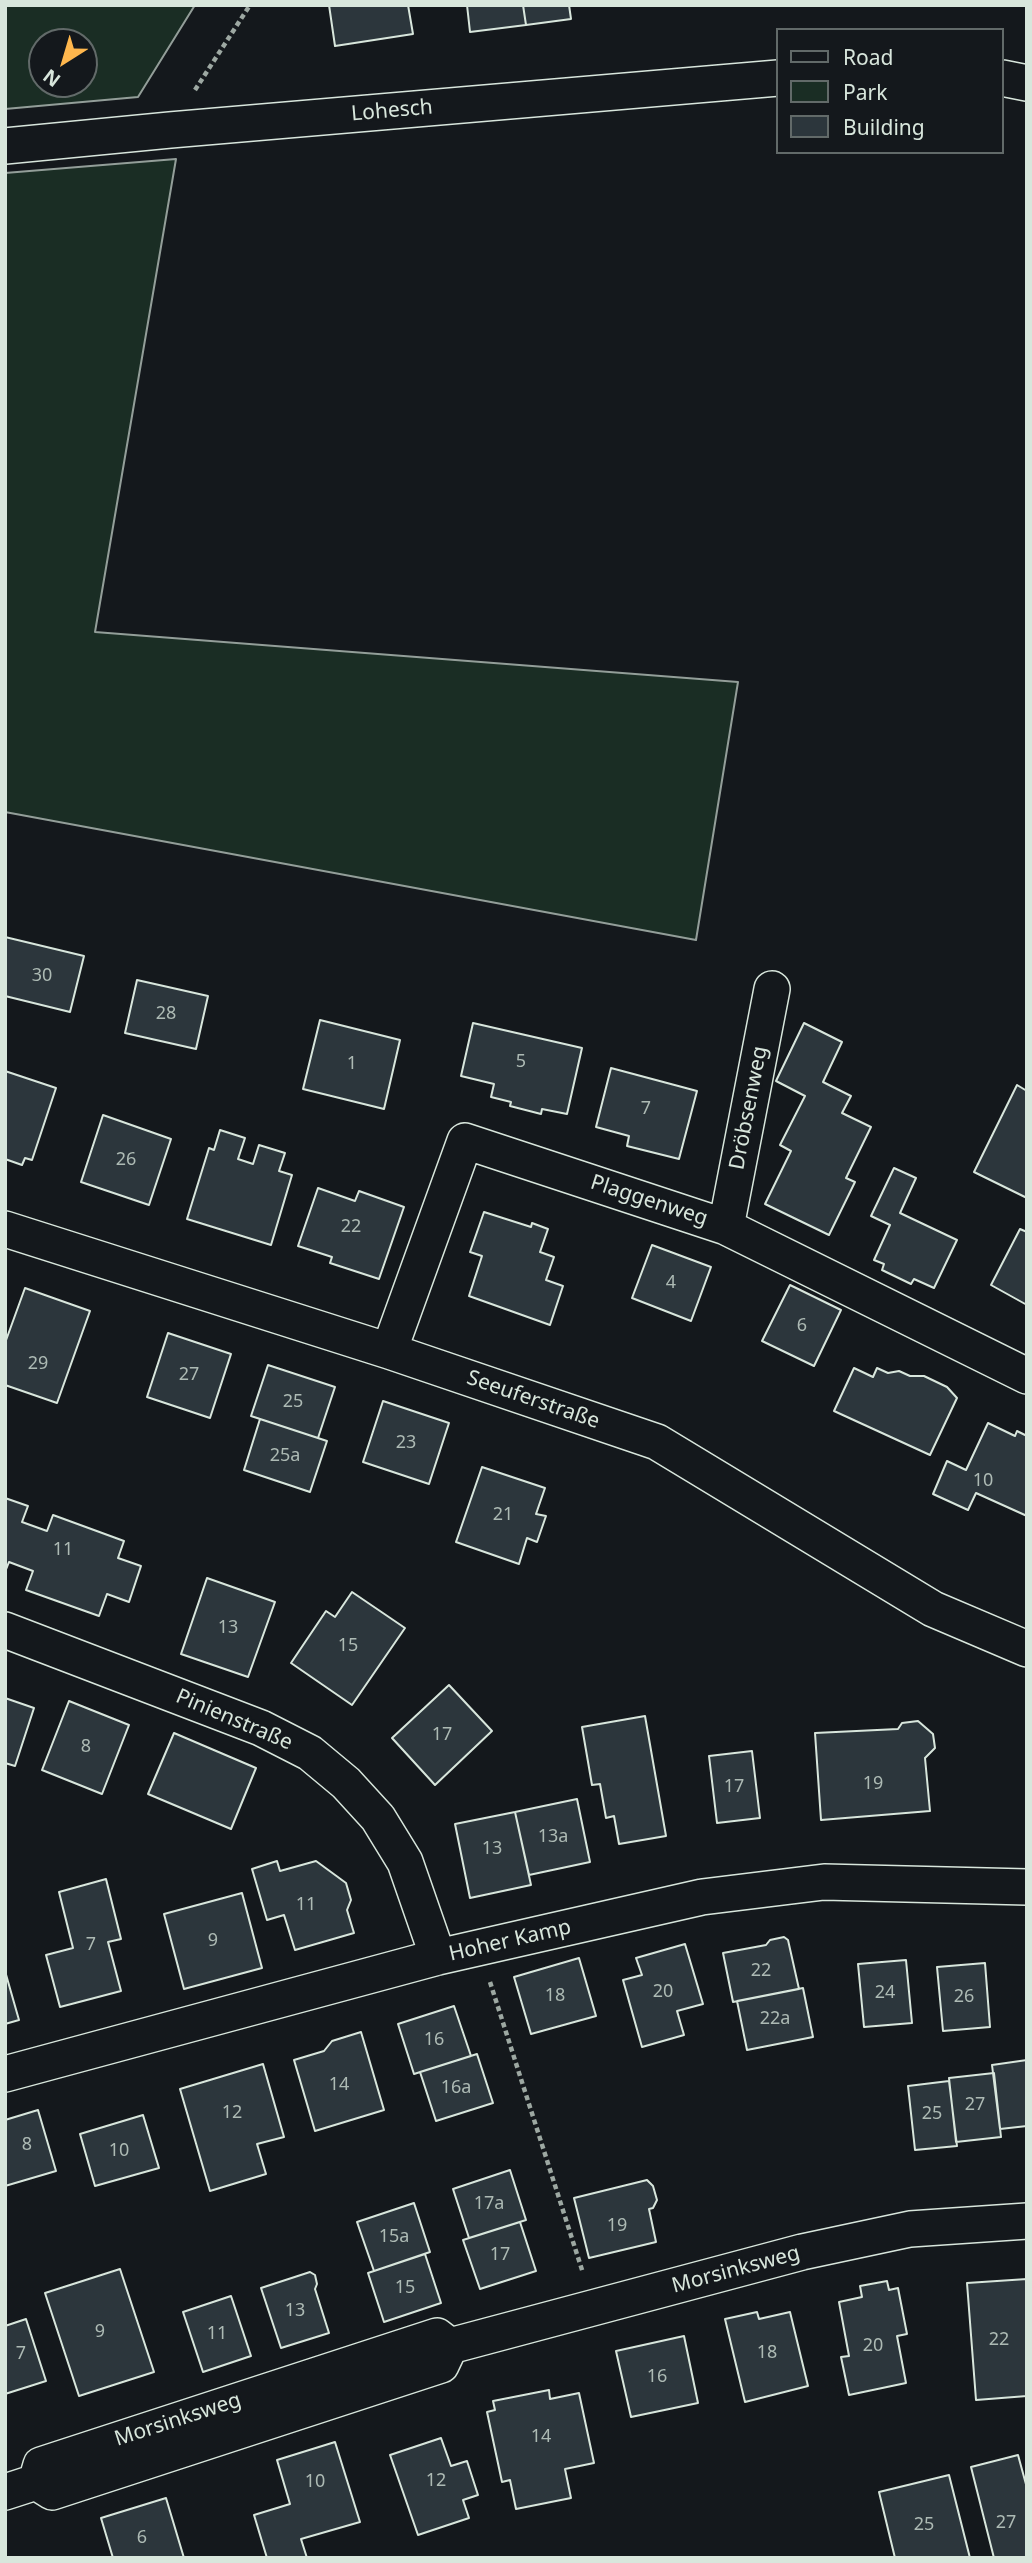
<!DOCTYPE html>
<meta charset="utf-8">
<style>
body{margin:0}
#map{position:relative;width:1032px;height:2563px;overflow:hidden;background:#14181c;font-family:"Noto Sans",sans-serif}
canvas{display:block}
.frame{position:absolute;inset:0;border:7px solid #d8e6dc;pointer-events:none}
.legend{position:absolute;left:776px;top:28px;width:228px;height:126px;box-sizing:border-box;background:#14181c;border:2px solid #626a69;margin:0;padding:9px 12px;list-style:none;font-size:21px;color:#d8e6dc}
.legend li{display:flex;align-items:center;gap:14px;height:35px}
.legend b{width:35px;border:2px solid #626a69}
.north{position:absolute;left:28px;top:28px;width:70px;height:70px;box-sizing:border-box;background:#14181c;border:2px solid #626a69;border-radius:50%;rotate:217deg;font-size:19px;font-weight:700;line-height:28px;text-align:center;color:#d8e6dc}
.north::after{content:'';display:block;margin:auto;width:24px;height:32px;background:#ffb74d;clip-path:polygon(50% 0,100% 100%,50% 72%,0 100%)}
</style>
<div id="map">
<canvas width="1032" height="2563"></canvas>
<div class="frame"></div>
<ul class="legend">
<li><b style="height:9px;background:#14181c"></b>Road</li>
<li><b style="height:19px;background:#1a2d24"></b>Park</li>
<li><b style="height:19px;background:#2c363c"></b>Building</li>
</ul>
<div class="north">N</div>
</div>
<script>
const ctx = document.querySelector('canvas').getContext('2d');
ctx.lineJoin = 'round';
function fill(path, color) { ctx.fillStyle = color; ctx.fill(path, 'evenodd'); }
function stroke(path, color, width, dash) { ctx.strokeStyle = color; ctx.lineWidth = width; ctx.lineCap = dash ? 'butt' : 'round'; ctx.setLineDash(dash || []); ctx.stroke(path); }
function drawText(font, color, halo, rows, align = 'center') {
  ctx.font = font + ' "Noto Sans",sans-serif'; ctx.lineWidth = 5; ctx.setLineDash([]); ctx.textBaseline = 'middle'; ctx.strokeStyle = halo; ctx.fillStyle = color; for (const [text, x, y, turn = 0] of rows) {
    ctx.save(); ctx.translate(x, y); ctx.rotate((+turn || 0) * Math.PI / 180); ctx.textAlign = isNaN(turn) ? turn : align; if (halo) ctx.strokeText(text, 0, 0); ctx.fillText(text, 0, 0); ctx.restore();
  }
}
const green = new Path2D(`
 M5,5H195L138,97L5,109ZM42,42H84V84H42Z
 M176,159L95,632L738,682L696,940L5,812V173Z`);
const building = new Path2D(`
 M329,5H408L413,34L335,46Z
 M467,5H523L526,25L470,32Z
 M523,5H569L571,19L526,25Z
 M5,937L84,956L70,1012L5,996Z
 M137,980L208,996L196,1049L125,1033Z
 M320,1020L400,1040L384,1109L303,1089Z
 M473,1023L582,1048L567,1114L542,1109L541,1114L510,1106L511,1102L491,1097L494,1084L461,1076Z
 M804,1023L842,1042L823,1082L851,1096L842,1113L871,1127L846,1178L855,1182L829,1235L765,1204L791,1151L780,1145L805,1096L776,1081Z
 M611,1068L697,1091L679,1159L627,1146L629,1136L596,1127Z
 M5,1071L56,1088L32,1160L25,1158L22,1165L5,1159Z
 M1017,1085L1027,1091V1198L974,1172Z
 M103,1115L171,1139L149,1205L81,1182Z
 M220,1130L245,1138L238,1159L253,1164L259,1145L285,1153L279,1171L292,1175L271,1245L187,1219L209,1148L214,1150Z
 M894,1168L916,1178L900,1213L957,1240L934,1288L914,1279L911,1284L882,1270L884,1264L874,1260L890,1225L871,1216Z
 M318,1188L355,1201L359,1191L404,1207L379,1279L330,1263L332,1257L298,1246Z
 M484,1212L531,1227L532,1223L548,1229L540,1252L554,1257L546,1280L563,1286L550,1325L469,1296L482,1256L470,1252Z
 M1020,1229L1027,1232V1305L991,1285Z
 M652,1245L711,1267L691,1321L632,1298Z
 M790,1285L841,1310L814,1366L762,1341Z
 M25,1288L90,1311L57,1403L5,1385V1343Z
 M168,1333L231,1354L210,1418L147,1397Z
 M268,1365L335,1387L318,1438L251,1416Z
 M854,1368L873,1377L877,1368L888,1373L899,1371L910,1376H924L947,1387L957,1398L930,1455L834,1411Z
 M383,1401L449,1423L429,1484L363,1462Z
 M260,1419L327,1441L310,1492L244,1470Z
 M988,1423L1015,1436L1017,1431L1027,1436V1516L976,1493L968,1510L933,1494L947,1461L966,1470Z
 M482,1467L545,1488L536,1514L546,1516L537,1542L527,1538L519,1564L456,1542Z
 M5,1498L28,1506L22,1522L47,1531L53,1515L124,1541L118,1558L141,1566L129,1602L107,1594L99,1616L26,1590L33,1571L9,1562L5,1572Z
 M207,1578L275,1602L248,1677L181,1654Z
 M352,1592L405,1628L352,1705L291,1663L326,1611L335,1617Z
 M449,1685L492,1731L435,1785L392,1738Z
 M5,1698L34,1708L15,1766L5,1763Z
 M69,1701L129,1725L102,1794L42,1770Z
 M645,1716L666,1836L619,1844L614,1816L606,1818L600,1784L592,1785L582,1727Z
 M918,1721L933,1734L935,1748L925,1758L930,1811L821,1820L815,1733L898,1729L902,1723Z
 M174,1733L256,1768L231,1829L148,1794Z
 M752,1751L760,1818L717,1823L709,1756Z
 M577,1799L590,1862L529,1875L515,1812Z
 M515,1812L531,1885L470,1898L455,1824Z
 M277,1861L280,1871L316,1861L346,1883L351,1900L347,1910L354,1933L295,1950L284,1915L267,1920L252,1869Z
 M106,1879L121,1939L108,1942L121,1991L60,2007L46,1955L73,1948L59,1892Z
 M242,1893L262,1968L184,1989L164,1914Z
 M784,1937L788,1940L799,1989L733,2002L723,1953L766,1945L770,1940Z
 M685,1944L703,2004L677,2011L684,2035L642,2047L623,1980L642,1975L636,1958Z
 M579,1958L596,2016L531,2034L514,1977Z
 M906,1960L912,2023L864,2027L858,1964Z
 M985,1963L990,2027L943,2031L937,1967Z
 M5,1971L19,2020L5,2024Z
 M803,1988L813,2037L747,2050L737,2001Z
 M454,2006L471,2056L414,2074L398,2024Z
 M361,2032L384,2110L315,2131L294,2060L324,2051L332,2041Z
 M477,2054L493,2103L436,2121L420,2072Z
 M1027,2060V2126L1000,2129L992,2065Z
 M263,2064L284,2137L257,2144L266,2174L210,2191L180,2089Z
 M994,2073L1001,2137L956,2142L949,2078Z
 M949,2081L957,2146L915,2150L908,2086Z
 M38,2110L56,2171L5,2186V2120Z
 M143,2115L159,2168L95,2186L80,2134Z
 M510,2170L526,2220L469,2238L453,2189Z
 M647,2180L653,2186L657,2200L653,2208L649,2209L656,2242L589,2258L574,2198Z
 M414,2203L430,2252L374,2271L357,2222Z
 M520,2222L536,2271L480,2289L463,2240Z
 M425,2254L441,2303L384,2322L368,2273Z
 M120,2269L154,2372L79,2396L45,2293Z
 M310,2272L315,2275L317,2284L315,2289L329,2333L281,2348L261,2288Z
 M1027,2279V2396L976,2400L967,2283Z
 M887,2281L889,2290L898,2288L907,2334L897,2336L906,2383L849,2395L841,2357L849,2356L839,2302L862,2297L860,2286Z
 M231,2296L251,2356L203,2372L183,2312Z
 M757,2312L759,2319L790,2312L808,2386L745,2402L725,2319Z
 M26,2319L46,2381L5,2394V2326Z
 M684,2336L698,2403L631,2417L616,2351Z
 M549,2390L550,2399L579,2393L594,2463L565,2469L571,2498L516,2509L510,2480L502,2482L487,2412L495,2410L493,2401Z
 M441,2438L451,2466L467,2461L478,2495L463,2500L469,2518L418,2535L390,2455Z
 M335,2442L360,2522L301,2539L307,2558H267L254,2515L290,2504L277,2460Z
 M1018,2455L1027,2488V2558H994L971,2467Z
 M949,2475L970,2558H895L879,2492Z
 M166,2498L184,2558H113L101,2518Z`);
const path = new Path2D(`
 M195,90L250,5
 M490,1982L583,2273`);
const street = new Path2D(`
 M1002,78L1027,83
 M5,146L170,130L778,78
 M726,1227L772,989
 M5,1229L389,1351L657,1442L933,1609L1027,1649
 M389,1351L465,1141L726,1227L1027,1376
 M5,1630L261,1728L310,1753L346,1783L378,1818L405,1862L438,1957
 M5,2074L438,1957L702,1897L824,1882L1027,1887
 M36,2482L41,2465L437,2336L450,2346
 M5,2492L36,2482L52,2492L441,2365L450,2346L802,2252L910,2229L1027,2221`);
const numberNames = [
 ["30",42,976],
 ["28",166,1014],
 ["5",521,1062],
 ["1",352,1064],
 ["7",646,1109],
 ["26",126,1160],
 ["22",351,1227],
 ["4",671,1283],
 ["6",802,1326],
 ["29",38,1364],
 ["27",189,1375],
 ["25",293,1402],
 ["23",406,1443],
 ["25a",285,1456],
 ["10",983,1481],
 ["21",503,1515],
 ["11",63,1550],
 ["13",228,1628],
 ["15",348,1646],
 ["17",442,1735],
 ["8",86,1747],
 ["19",873,1784],
 ["17",734,1787],
 ["13a",553,1837],
 ["13",492,1849],
 ["11",306,1905],
 ["9",213,1941],
 ["7",91,1945],
 ["22",761,1971],
 ["20",663,1992],
 ["24",885,1993],
 ["18",555,1996],
 ["26",964,1997],
 ["22a",775,2019],
 ["16",434,2040],
 ["14",339,2085],
 ["16a",456,2088],
 ["27",975,2105],
 ["12",232,2113],
 ["25",932,2114],
 ["8",27,2145],
 ["10",119,2151],
 ["17a",489,2204],
 ["19",617,2226],
 ["15a",394,2237],
 ["17",500,2255],
 ["15",405,2288],
 ["13",295,2311],
 ["9",100,2332],
 ["11",217,2334],
 ["22",999,2340],
 ["20",873,2346],
 ["18",767,2353],
 ["7",21,2354],
 ["16",657,2377],
 ["14",541,2437],
 ["12",436,2481],
 ["10",315,2482],
 ["27",1006,2523],
 ["25",924,2525],
 ["6",142,2538]
];
const streetNames = [
 ["Lohesch",392,111,-5],
 ["Dröbsenweg",749,1108,-79],
 ["Plaggenweg",649,1201,18],
 ["Seeuferstraße",533,1400,19],
 ["Pinienstraße",234,1720,23],
 ["Hoher Kamp",510,1941,-13],
 ["Morsinksweg",736,2270,-15],
 ["Morsinksweg",178,2420,-18]
];
fill(green, '#1a2d24');
stroke(green, '#939e99', 2);
fill(building, '#2c363c');
stroke(building, '#d8e6dc', 2);
stroke(street, '#d8e6dc', 38);
stroke(path, '#9da8a2', 4.5, [5, 3.5]);
stroke(street, '#14181c', 35);
drawText('18px', '#adbab4', null, numberNames);
drawText('21px', '#d8e6dc', '#14181c', streetNames);
</script>
